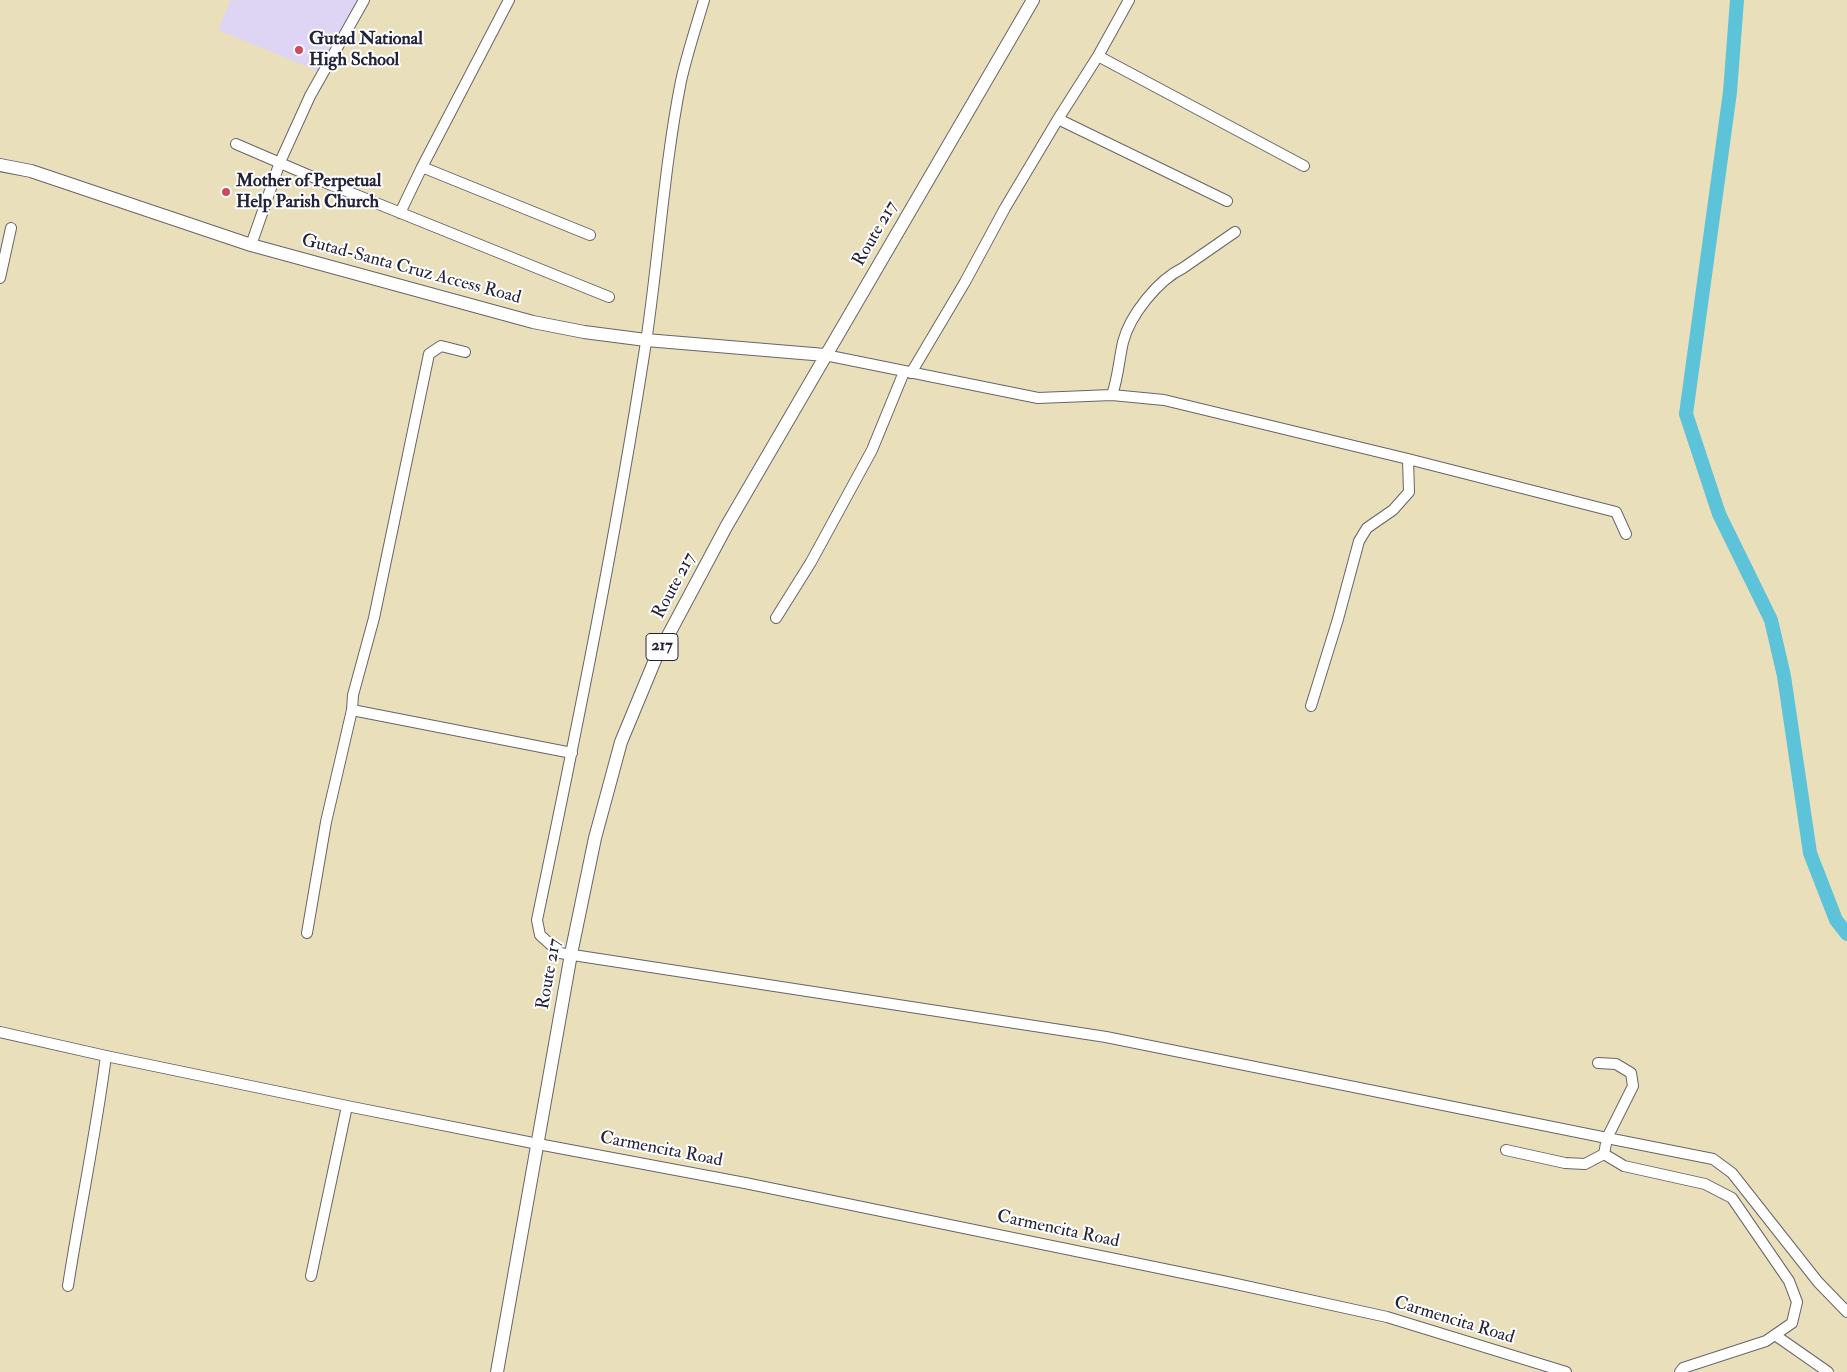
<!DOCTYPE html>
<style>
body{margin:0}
canvas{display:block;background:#eadfbb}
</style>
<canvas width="1847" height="1372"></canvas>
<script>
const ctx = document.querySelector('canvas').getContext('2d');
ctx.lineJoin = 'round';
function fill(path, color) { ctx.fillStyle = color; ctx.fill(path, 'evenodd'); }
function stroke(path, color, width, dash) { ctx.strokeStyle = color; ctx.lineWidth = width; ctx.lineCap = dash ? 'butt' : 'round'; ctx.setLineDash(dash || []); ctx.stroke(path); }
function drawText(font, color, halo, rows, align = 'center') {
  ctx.font = font + ' "IM FELL Double Pica",serif'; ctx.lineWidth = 4; ctx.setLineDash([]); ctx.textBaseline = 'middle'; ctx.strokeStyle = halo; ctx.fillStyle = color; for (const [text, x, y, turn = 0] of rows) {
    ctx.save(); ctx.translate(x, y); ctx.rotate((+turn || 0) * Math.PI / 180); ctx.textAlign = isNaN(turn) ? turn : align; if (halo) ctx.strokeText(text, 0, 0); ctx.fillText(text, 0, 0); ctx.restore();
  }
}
const built = new Path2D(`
 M231,0H359L318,71L218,30Z`);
const river = new Path2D(`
 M1737,0L1730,92L1686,414L1719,514L1771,620L1784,676L1810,853L1836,920L1847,934`);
const minor = new Path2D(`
 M704,0C696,27 687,54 681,81C664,167 659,255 646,342C616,536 577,728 537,920L540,935L560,953L1106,1037L1607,1138L1604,1154L1624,1166L1705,1184L1732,1198L1789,1281L1797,1302L1792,1323L1766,1341L1683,1368L1680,1372
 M1098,56L1304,166
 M1058,119L1227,201
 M236,144L329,184L609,297
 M422,167L590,235
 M400,213L422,167L509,0
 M251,245L280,162L310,96L364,0
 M0,278L11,228
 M825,355L1038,398L1112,395L1164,400L1408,459L1616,512L1626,534
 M911,373L965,282L1005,208L1058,119L1098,56L1129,0
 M1112,395C1118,378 1119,360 1123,342C1130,315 1158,280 1183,268L1235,232
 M776,618L811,562L872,450L904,372
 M1311,706L1338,619L1359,541L1367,528L1393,510L1409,492L1408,459
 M352,710L572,753
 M307,933L326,822L352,710L353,695L374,618L429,354L441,346L465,352
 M0,1032L106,1056L347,1106L538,1144L745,1183L1227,1282L1387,1317L1566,1372
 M1598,1063L1616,1064L1631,1073L1633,1086L1607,1138L1713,1159L1732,1173L1818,1282L1847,1312
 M1506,1150L1565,1163L1585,1164L1604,1154
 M311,1276L347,1106
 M68,1286C80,1209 96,1133 106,1056
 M1775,1335L1828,1372`);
const major = new Path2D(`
 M0,165L31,171L251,245L533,322L584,332L646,340L825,355
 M497,1372L571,954L595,838L621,742L655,660L726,527L1033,0`);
const markers = [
 [299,50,5,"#d1495b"],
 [226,192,5,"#d1495b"]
];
const shields = [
 [662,647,32]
];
const shieldNames = [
 ["217",662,647]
];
const poiNames = [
 ["Gutad National",309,40],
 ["High School",309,61],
 ["Mother of Perpetual",236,182],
 ["Help Parish Church",236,203]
];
const streetNames = [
 ["Route 217",876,234,-60],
 ["Gutad-Santa Cruz Access Road",411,270,15],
 ["Route 217",675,586,-62],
 ["Route 217",550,974,-80],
 ["Carmencita Road",661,1150,11],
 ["Carmencita Road",1058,1230,12],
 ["Carmencita Road",1454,1321,17]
];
fill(built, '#ded5f5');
stroke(river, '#5cc3d9', 14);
stroke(minor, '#686468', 12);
stroke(major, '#686468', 14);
stroke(minor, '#fff', 10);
stroke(major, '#fff', 12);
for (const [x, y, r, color] of markers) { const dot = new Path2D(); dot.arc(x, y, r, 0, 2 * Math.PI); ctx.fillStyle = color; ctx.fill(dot); stroke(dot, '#fff', 2); }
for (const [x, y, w] of shields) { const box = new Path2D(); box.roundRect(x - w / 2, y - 13.5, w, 27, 4); ctx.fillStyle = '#fff'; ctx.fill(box); stroke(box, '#22223b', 1); }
drawText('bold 16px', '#22223b', null, shieldNames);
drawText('bold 18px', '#22223b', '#fff', poiNames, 'left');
drawText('18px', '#22223b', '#fff', streetNames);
</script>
